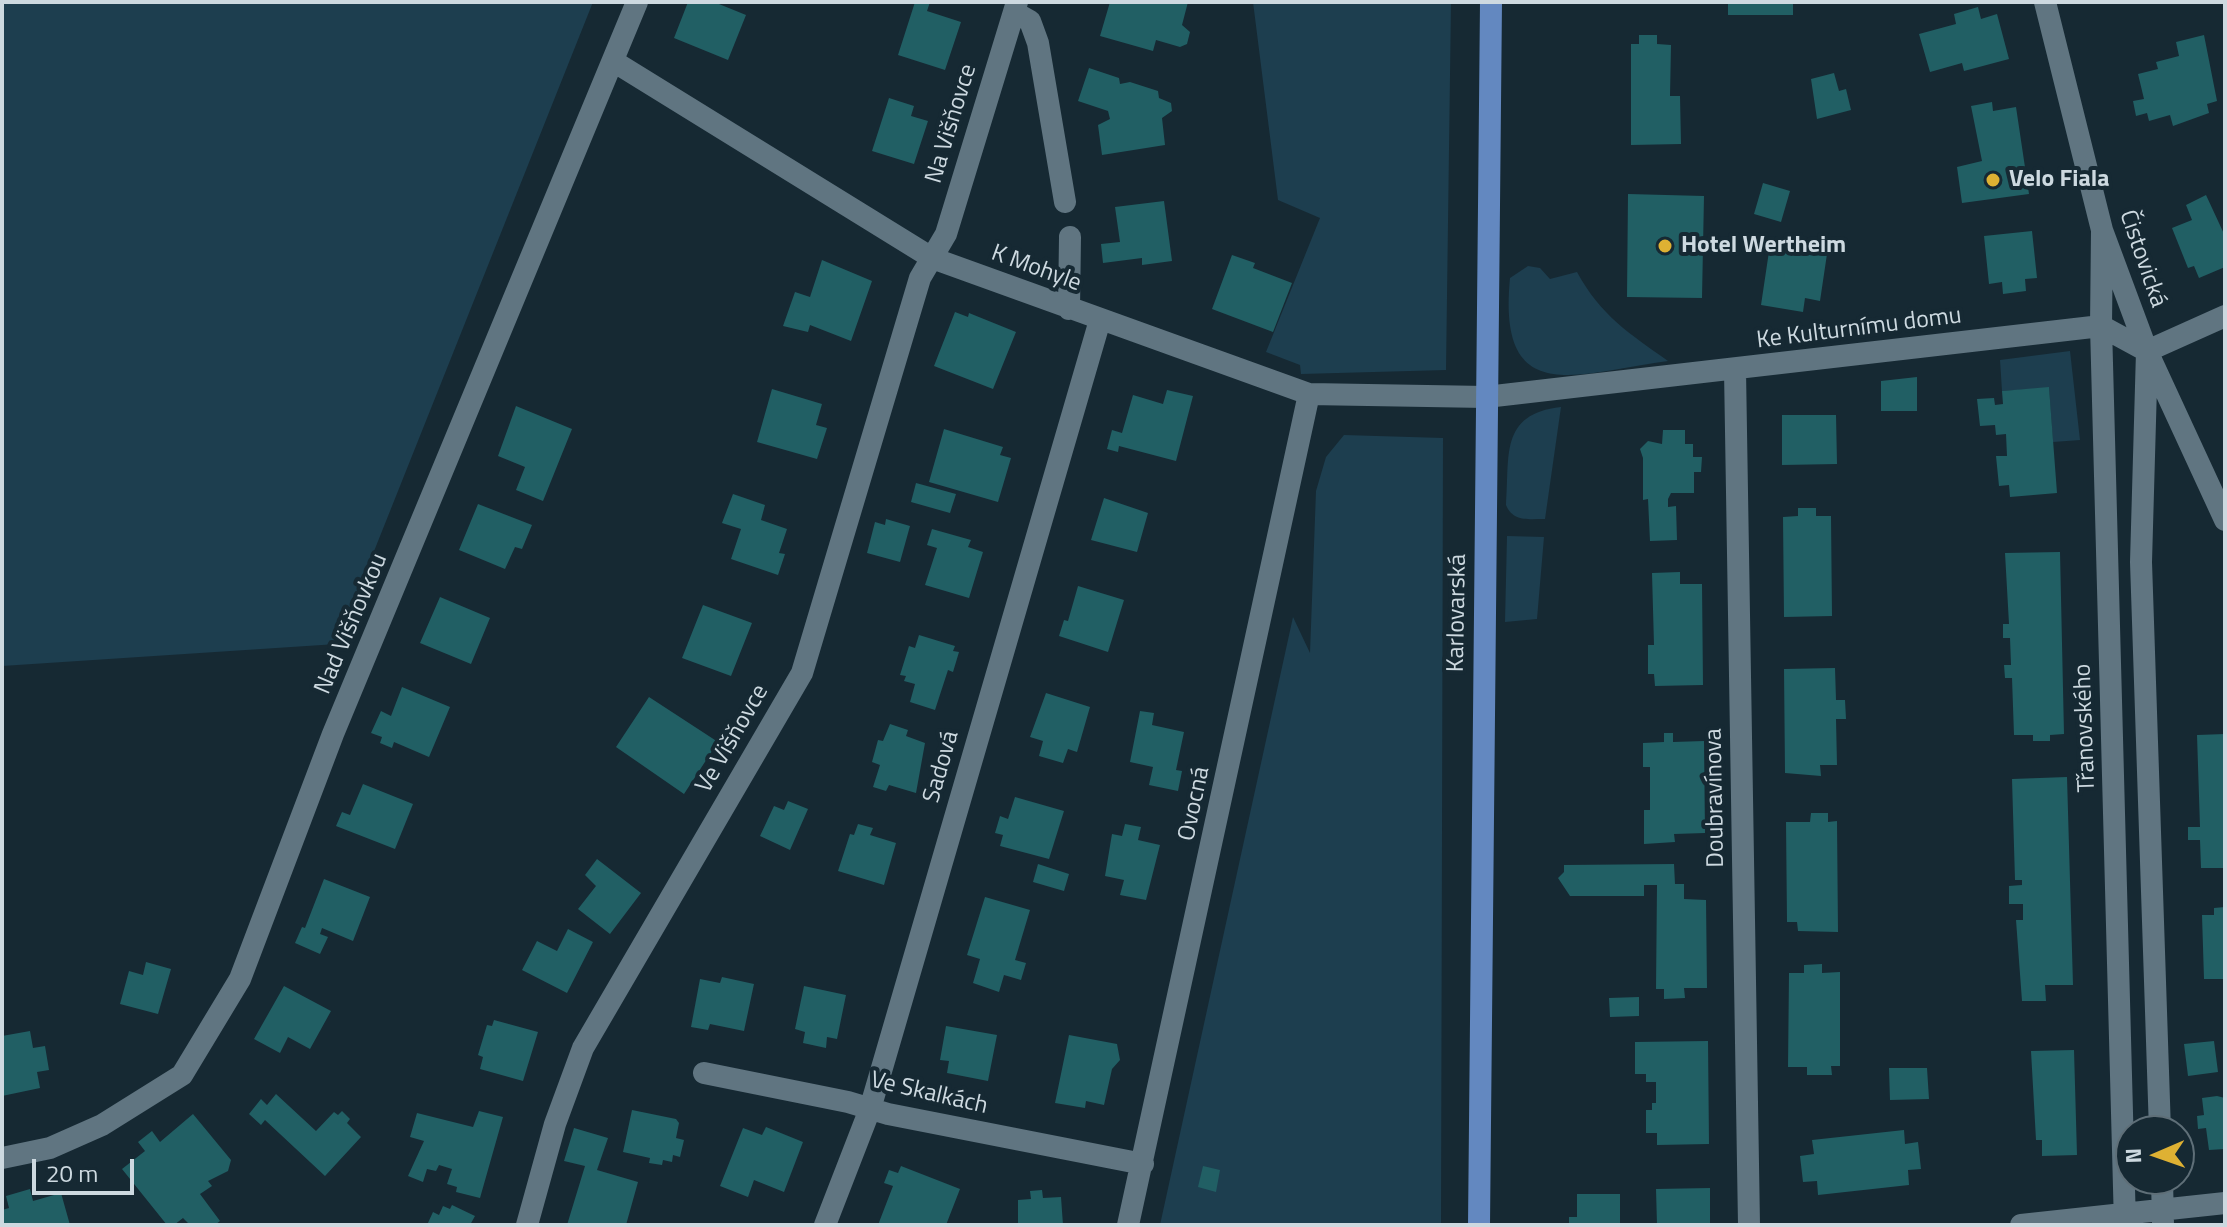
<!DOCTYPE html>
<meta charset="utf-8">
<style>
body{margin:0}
#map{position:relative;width:2227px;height:1227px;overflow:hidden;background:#162933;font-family:"Titillium Web",sans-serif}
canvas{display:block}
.frame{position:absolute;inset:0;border:4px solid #cdd9e0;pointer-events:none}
.north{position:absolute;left:2115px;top:1115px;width:80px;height:80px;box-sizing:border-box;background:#162933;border:2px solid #5f6f78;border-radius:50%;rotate:268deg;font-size:22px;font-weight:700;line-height:32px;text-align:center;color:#cdd9e0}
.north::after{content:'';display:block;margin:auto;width:28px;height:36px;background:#deb133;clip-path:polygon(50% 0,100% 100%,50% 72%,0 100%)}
.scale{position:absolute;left:32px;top:1159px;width:102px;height:36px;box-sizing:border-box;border:4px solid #cdd9e0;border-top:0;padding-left:10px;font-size:24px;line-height:28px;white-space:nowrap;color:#cdd9e0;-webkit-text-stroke:6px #162933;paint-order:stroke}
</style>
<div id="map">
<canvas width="2227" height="1227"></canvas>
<div class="frame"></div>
<div class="north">N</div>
<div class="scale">20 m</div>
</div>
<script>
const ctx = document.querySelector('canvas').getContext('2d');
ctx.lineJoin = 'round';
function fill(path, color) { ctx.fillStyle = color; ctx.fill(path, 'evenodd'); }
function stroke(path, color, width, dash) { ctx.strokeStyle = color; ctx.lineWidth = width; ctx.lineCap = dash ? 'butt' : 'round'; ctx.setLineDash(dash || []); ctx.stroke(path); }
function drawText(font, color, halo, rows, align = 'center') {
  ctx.font = font + ' "Titillium Web",sans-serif'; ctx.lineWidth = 8; ctx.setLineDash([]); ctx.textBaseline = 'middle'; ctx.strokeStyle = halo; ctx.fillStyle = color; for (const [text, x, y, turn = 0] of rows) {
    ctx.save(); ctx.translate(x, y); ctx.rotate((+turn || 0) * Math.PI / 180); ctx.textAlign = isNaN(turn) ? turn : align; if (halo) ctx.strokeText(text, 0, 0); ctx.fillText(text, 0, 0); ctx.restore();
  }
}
const green = new Path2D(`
 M2,2H593L337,644L2,666Z
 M1253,2H1451L1446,370L1301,374L1300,365L1266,352L1320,218L1278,200Z
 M1528,266L1540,268L1550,279L1577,272C1601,316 1629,333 1668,361C1578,373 1497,410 1510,278Z
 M2070,351L2080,440L2053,442L2049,388L2002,391L2000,360Z
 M1561,407L1545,519C1528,519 1513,522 1506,505C1510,456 1499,414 1561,407Z
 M1344,435L1443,438L1441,1225H1160L1293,617L1310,653L1316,491L1326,457Z
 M1507,536L1544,537L1537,619L1505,622Z`);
const building = new Path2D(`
 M688,2H714L746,15L728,60L674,38Z
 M915,2H930L927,11L961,22L945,70L898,55Z
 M1110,2H1188L1182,25L1190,32L1187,44L1180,47L1156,40L1153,51L1100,36Z
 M1728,2H1793V15H1728Z
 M1978,7L1981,19L1997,14L2009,59L1964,71L1962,63L1930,72L1919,34L1956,24L1954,14Z
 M1639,35H1657V44L1671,45L1670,96H1680L1681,144L1631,145V44H1639Z
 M2204,35L2217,101L2207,104L2209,113L2173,126L2170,115L2149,121L2147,113L2136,116L2133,101L2144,99L2138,74L2158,69L2156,62L2179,56L2176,42Z
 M1089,68L1119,78L1120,84L1130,82L1158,91L1159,98L1171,103L1172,111L1162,118L1165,145L1102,155L1098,125L1110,119L1108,111L1078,101Z
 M1834,73L1839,91L1846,89L1851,110L1817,119L1811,79Z
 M889,98L914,106L911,116L928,121L914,164L872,151Z
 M1992,102L1993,111L2016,107L2029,194L1962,203L1957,167L1982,161L1971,106Z
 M1763,183L1790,191L1781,222L1754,214Z
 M1628,194L1704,196L1702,298L1627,297Z
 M2206,195L2225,236V267L2199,278L2194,266L2188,268L2172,228L2192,220L2186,205Z
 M1164,201L1172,261L1142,265V258L1103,263L1101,244L1120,242L1115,207Z
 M2032,231L2037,278L2025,279L2026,291L2003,294L2002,282L1989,284L1984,236Z
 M1771,238L1802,243L1801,250L1827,254L1820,301L1805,298L1803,312L1761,305Z
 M1232,255L1255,263L1253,268L1292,283L1273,332L1212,309Z
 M822,260L872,281L851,341L810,325L808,332L783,326L795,292L810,297Z
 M955,312L968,317L969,313L1016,332L993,389L934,366Z
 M1917,377V411H1881V381Z
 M2049,387L2057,493L2010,497L2009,485L1999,486L1996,456H2007L2006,434L1996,435L1995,425L1980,426L1977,399L1994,398L1995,405L2003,404L2002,391Z
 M772,389L822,404L816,425L827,428L817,459L757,442Z
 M1167,390L1193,396L1176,461L1119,446L1118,452L1107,449L1112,430L1122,433L1133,395L1163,404Z
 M516,406L572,429L543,501L516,490L525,467L498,456Z
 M1782,415H1836L1837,464L1782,465Z
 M944,429L1003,447L1000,455L1011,458L998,502L929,482Z
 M1663,430H1685V444H1693V457H1702L1701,472H1694V493H1671L1668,499V507L1676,506L1677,540L1650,541L1648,499L1643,500V458L1640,449L1648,441L1662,444Z
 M916,483L956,494L950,513L911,502Z
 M733,494L765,505L761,520L787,529L779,553L785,554L778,575L731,559L741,529L722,523Z
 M1104,498L1148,513L1137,552L1091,540Z
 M478,504L532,525L522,549L515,547L505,569L459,550Z
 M1798,508H1816V516H1831L1832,616L1784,617L1783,517L1798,516Z
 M886,519L910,526L900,562L867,553L875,522L885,525Z
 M932,529L971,540L968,547L983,552L969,598L925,585L937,548L927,545Z
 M2060,552L2064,734L2050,735V741H2033V735H2014L2012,678H2005L2004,665H2011L2010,638H2003V624H2009L2005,553Z
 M1680,572V584H1702L1703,685L1655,686L1654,674H1648V645H1654L1652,573Z
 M1078,586L1124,600L1108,652L1059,636L1064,620L1068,621Z
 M440,597L490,618L471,664L420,643Z
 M703,605L752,623L731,676L682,658Z
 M919,635L955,646L953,651L959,652L953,672L948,670L935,710L910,702L915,684L904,681L906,676L900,675L909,646L915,648Z
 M1835,668L1836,700H1845L1846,719H1836L1837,765H1820L1821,776L1785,773L1784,669Z
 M402,687L450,707L429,757L394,742L392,748L380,743L382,737L371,733L381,711L391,716Z
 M1046,693L1090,707L1077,752L1068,749L1063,763L1039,756L1043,741L1030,737Z
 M649,697L718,742L684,794L616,747Z
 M1140,711L1154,713L1152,725L1184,732L1176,770L1182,771L1178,791L1149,785L1153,767L1130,762Z
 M890,724L908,730L906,736L925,743L916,793L889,785L886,791L873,787L880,765L872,762L878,740L883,741Z
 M1664,733H1673V742L1704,741L1705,833L1674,834L1675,842L1644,844V810H1650V767H1643V743L1664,742Z
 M2225,734V868H2201L2200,840H2188V827H2200L2197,735Z
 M2067,777L2073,985H2045L2046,1001H2022L2016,920H2023V904H2009V886L2022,885V880H2015L2012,779Z
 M363,784L413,804L395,849L336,826L342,812L350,815Z
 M1015,797L1064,811L1049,859L1000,846L1003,835L995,833L1000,816L1008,819Z
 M788,801L808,809L790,850L760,836L774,806L784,810Z
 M1811,813H1828V822L1837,821L1838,932L1798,931L1797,922H1787L1786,822H1810Z
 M858,824L873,828L870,835L896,843L884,885L838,871L850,834L854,835Z
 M1125,824L1141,827L1138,840L1160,845L1146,900L1120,895L1124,880L1105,876L1112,834L1122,836Z
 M597,859L641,893L610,934L578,909L596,886L585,875Z
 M1038,864L1069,874L1064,891L1033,882Z
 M1674,864L1675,884H1684V899L1706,900L1707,988H1684L1685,998L1664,999V989H1656L1657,885H1644V896H1570L1558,878L1564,872V865Z
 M324,879L370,897L353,941L322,928L320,934L328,937L320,954L295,943L302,927L305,928Z
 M985,897L1030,910L1015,960L1026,963L1021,980L1004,975L999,992L973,983L980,959L967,955Z
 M2225,907V979H2204L2202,915H2214V908Z
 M568,929L593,942L567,993L522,970L537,941L557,951Z
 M146,962L171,969L158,1014L120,1004L129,971L143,975Z
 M1822,964V973L1840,972V1066H1831L1832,1075H1807V1067H1788L1789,973H1804V965Z
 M722,977L754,984L744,1031L710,1024L708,1030L691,1027L700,979L720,983Z
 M284,986L331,1011L310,1049L288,1037L280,1053L254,1039Z
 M804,986L846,995L837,1039L827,1037L826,1048L803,1043L805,1032L795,1029Z
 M1639,997V1016L1610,1017L1609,998Z
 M494,1020L538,1032L523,1081L480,1069L483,1057L478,1055L487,1025L492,1026Z
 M946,1026L997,1035L988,1081L947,1073L949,1061L940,1060Z
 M30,1031L33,1048L45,1046L49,1070L37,1072L40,1088L2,1096V1036Z
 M1069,1035L1117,1044L1120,1060L1112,1069L1104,1105L1086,1101L1085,1108L1055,1103Z
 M1708,1041L1709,1144L1657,1145V1133H1646V1110H1652V1103H1656V1082H1646V1074H1635V1042Z
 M2214,1041L2218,1072L2188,1076L2184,1044Z
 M2074,1050L2077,1155L2042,1156V1140H2036L2031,1051Z
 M1889,1068H1927L1929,1099L1890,1100Z
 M276,1094L316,1131L334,1112L338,1115L342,1111L350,1119L347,1123L361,1137L325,1176L265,1120L261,1125L249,1114L261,1099L267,1105Z
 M2217,1096L2225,1098V1149L2209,1150L2206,1128L2198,1129L2197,1116L2204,1115L2202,1098Z
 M632,1110L676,1119L679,1123L676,1138L684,1140L680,1157L673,1155L672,1162L663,1160L662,1165L649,1163L650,1158L623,1152Z
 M479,1111L503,1117L480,1198L456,1192L457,1187L447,1184L452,1169L439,1165L436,1171L427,1169L423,1182L408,1176L424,1141L410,1137L417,1113L473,1127Z
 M193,1114L231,1160L228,1171L208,1181L212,1186L200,1194L220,1221L215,1225H190L183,1218L174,1225H167L122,1169L145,1151L138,1142L152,1131L160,1142Z
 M766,1127L803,1142L784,1192L754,1180L748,1197L720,1186L743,1128L762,1135Z
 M574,1128L608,1138L597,1170L638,1182L626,1225H567L585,1166L564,1161Z
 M1904,1130L1905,1144L1918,1142L1921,1169L1908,1170L1909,1185L1818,1195L1817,1181L1803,1182L1800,1156L1814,1154L1812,1140Z
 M901,1166L960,1189L946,1225H878L893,1186L884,1183L889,1170L898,1173Z
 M1203,1166L1220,1170L1216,1192L1198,1187Z
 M1710,1188V1225H1657L1656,1189Z
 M30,1189L33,1201L61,1193L70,1225H2V1210L9,1208L6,1196Z
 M1042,1190L1043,1198L1061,1197L1063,1225H1018V1200L1031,1199L1030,1191Z
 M1577,1194H1620V1225H1569V1217H1577Z
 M452,1205L475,1216L470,1225H427L433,1212L439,1215L443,1206L450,1209Z`);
const minor = new Path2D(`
 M2045,2L2102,230L2147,351L2225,520
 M1014,12L1030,21L1038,43L1065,202
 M613,61L932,258L1309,394L1486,397L2101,326L2147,351
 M2102,230L2101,326L2125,1225
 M1069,309L1070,237
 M2147,351L2141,562L2160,1131
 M2147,351L2225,316
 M1735,370L1749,1225
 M704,1073L848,1102L888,1114L1143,1164
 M2,1158L50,1148L102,1125L182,1075L240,979L333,734L637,2
 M2162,1179L2163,1224
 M527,1225L555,1124L583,1048L802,673L920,278L946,234L1017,2
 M825,1225L870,1109L1100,320
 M1128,1225L1309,394
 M2021,1225L2225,1203`);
const primary = new Path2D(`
 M1479,1225L1491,2`);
const markers = [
 [1993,180,8,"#deb133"],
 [1665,246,8,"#deb133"]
];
const streetNames = [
 ["Na Višňovce",952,124,-73],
 ["Čistovická",2142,259,71],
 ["K Mohyle",1036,269,20],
 ["Ke Kulturnímu domu",1859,329,-7],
 ["Karlovarská",1458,613,-89],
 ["Nad Višňovkou",352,624,-67],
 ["Třanovského",2086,728,-92],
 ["Ve Višňovce",733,739,-60],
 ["Sadová",942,767,-74],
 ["Doubravínova",1716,798,-91],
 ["Ovocná",1195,804,-78],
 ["Ve Skalkách",929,1094,13]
];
const poiNames = [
 ["Velo Fiala",2009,180],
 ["Hotel Wertheim",1681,246]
];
fill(green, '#1d3e4f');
fill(building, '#215f64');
stroke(minor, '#607581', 22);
stroke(primary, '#6388c0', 22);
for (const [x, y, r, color] of markers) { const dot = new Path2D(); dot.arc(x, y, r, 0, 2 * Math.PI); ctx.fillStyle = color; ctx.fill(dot); stroke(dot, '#162933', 3); }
drawText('24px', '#cdd9e0', '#162933', streetNames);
drawText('bold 24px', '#cdd9e0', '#162933', poiNames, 'left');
</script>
